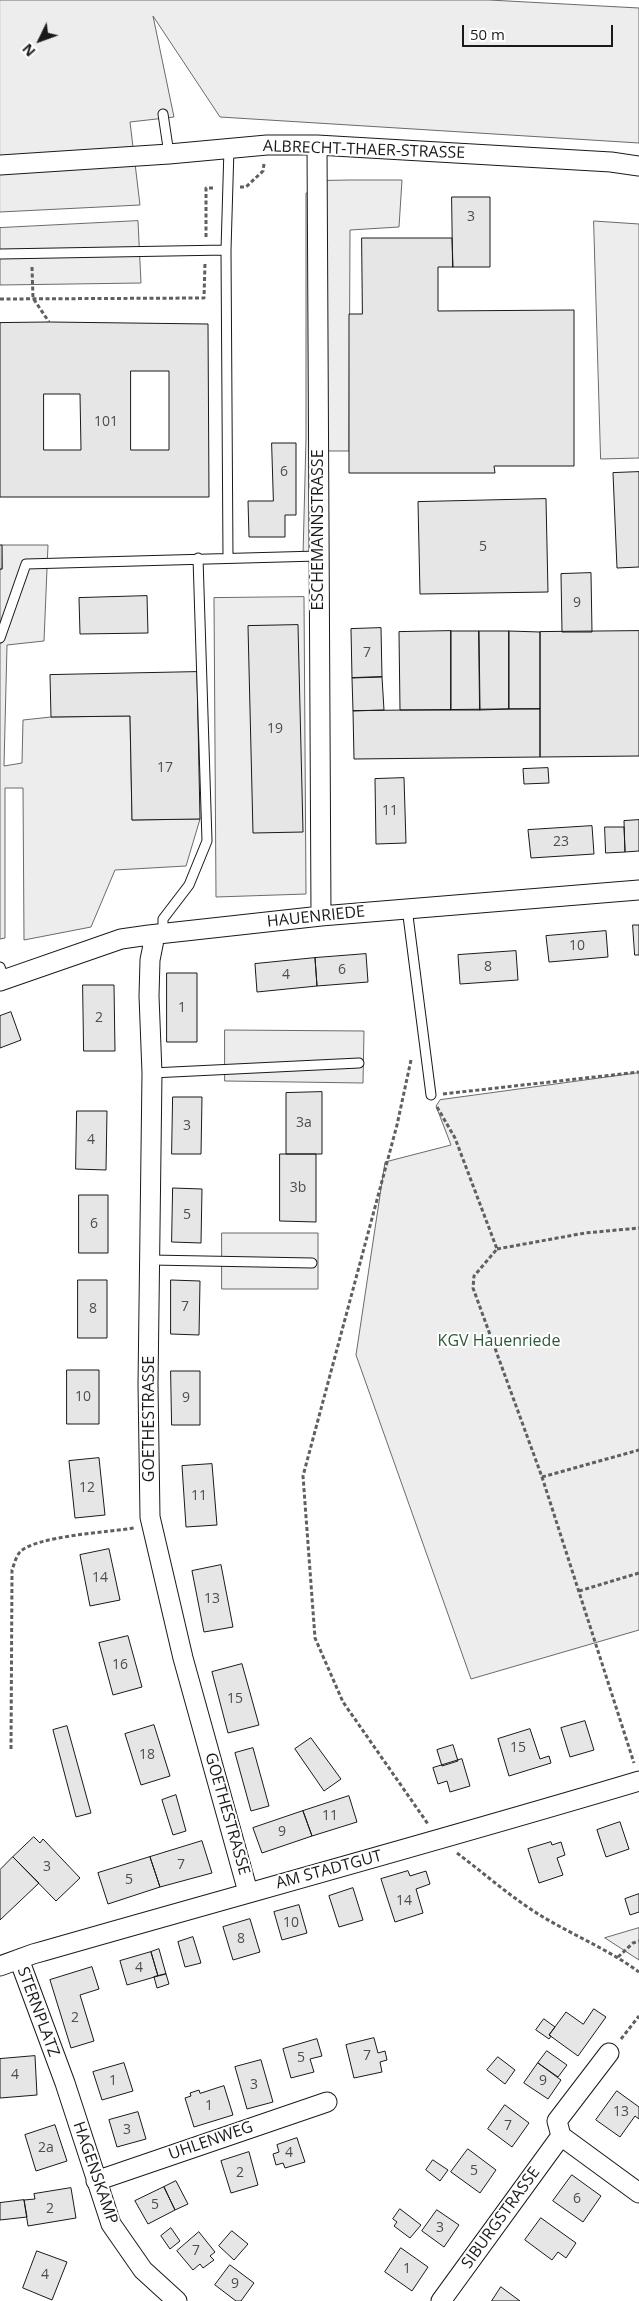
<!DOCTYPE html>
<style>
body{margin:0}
#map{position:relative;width:639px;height:2301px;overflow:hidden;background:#fff;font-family:"Open Sans",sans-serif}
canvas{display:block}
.north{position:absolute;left:15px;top:15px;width:50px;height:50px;-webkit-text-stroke:4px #fff;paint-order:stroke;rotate:228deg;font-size:14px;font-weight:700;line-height:20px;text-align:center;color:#1a1a1a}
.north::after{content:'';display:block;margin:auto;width:18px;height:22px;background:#1a1a1a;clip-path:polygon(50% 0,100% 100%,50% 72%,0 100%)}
.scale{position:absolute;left:462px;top:25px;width:151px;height:22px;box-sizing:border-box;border:2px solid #1a1a1a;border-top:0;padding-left:6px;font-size:15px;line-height:18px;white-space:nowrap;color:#1a1a1a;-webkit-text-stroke:4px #fff;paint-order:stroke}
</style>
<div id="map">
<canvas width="639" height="2301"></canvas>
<div class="north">N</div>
<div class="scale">50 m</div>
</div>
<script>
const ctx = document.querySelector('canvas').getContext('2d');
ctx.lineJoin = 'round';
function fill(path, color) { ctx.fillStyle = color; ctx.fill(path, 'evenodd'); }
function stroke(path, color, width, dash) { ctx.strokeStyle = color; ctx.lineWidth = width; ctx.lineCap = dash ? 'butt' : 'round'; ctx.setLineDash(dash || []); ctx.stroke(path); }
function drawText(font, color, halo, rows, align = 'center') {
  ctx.font = font + ' "Open Sans",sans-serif'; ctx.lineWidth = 4; ctx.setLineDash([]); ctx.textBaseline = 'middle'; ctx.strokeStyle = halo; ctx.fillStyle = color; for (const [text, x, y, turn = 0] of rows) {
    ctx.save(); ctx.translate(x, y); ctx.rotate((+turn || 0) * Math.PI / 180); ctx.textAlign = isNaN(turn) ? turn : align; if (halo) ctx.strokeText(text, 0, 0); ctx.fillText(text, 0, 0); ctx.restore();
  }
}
const built = new Path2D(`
 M0,0H489L639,8V143L220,117L153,16L174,117L130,122L140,205L0,212Z
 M350,180H402L399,227L350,230L349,451H318V556H303L306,438V193H317V181Z
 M138,221L141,283L0,285V228Z
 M594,221L639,224V458L601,459Z
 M2,545H48L44,641L7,645L4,766L22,763L23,720L51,717L130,716L132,820L200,819L186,866L115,870L91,927L24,940L23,788H5V938L0,939V570L2,569Z
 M304,597L306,894L216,897L214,598Z
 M225,1030L364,1031L363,1083L225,1081Z
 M639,1073V1630L471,1679L356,1355L385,1162L451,1145L436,1106L440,1100Z
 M222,1233H318V1289H222Z
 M639,1928V1960L605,1938Z`);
const building = new Path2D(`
 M452,197H490V267H453Z
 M362,238H452L453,267H438V311L574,310V466H494L495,473H349V314H362Z
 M49,322L208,324L209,497H0V323ZM131,371H169V450H131ZM44,394H80L81,450H44Z
 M272,443H296V515H285V537H249L248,501H273Z
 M639,472V567L617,568L613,473Z
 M546,499L548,592L420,594L418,502Z
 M0,545H2V569H0Z
 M591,573L592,632H562L561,574Z
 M147,596L148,633L80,634L79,598Z
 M298,625L303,832L253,833L248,626Z
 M381,628L382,677L352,678L351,629Z
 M451,631V710H400L399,632Z
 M451,631H479L480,710H451Z
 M479,631H509V709L480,710Z
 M509,631L540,632V709H509Z
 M639,631V756L540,757V632Z
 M197,672L200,819L132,820L130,716L51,717L50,675Z
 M382,677L384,710L353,711L352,678Z
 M540,709V757L354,759L353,711Z
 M548,768L549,783L524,784L523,769Z
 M404,778L406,843L376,844L375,779Z
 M639,820V851L625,852L624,821Z
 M592,826L594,854L531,858L528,830Z
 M605,827H624L625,852L606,853Z
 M633,925H639V955H635Z
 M606,931L608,957L549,962L546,936Z
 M516,951L518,980L460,984L458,955Z
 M366,954L368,982L317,986L315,958Z
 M315,958L317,986L257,992L255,964Z
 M167,973H197V1042H167Z
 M83,985H114L115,1051H84Z
 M11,1012L21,1040L0,1048V1016Z
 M322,1092V1154H286V1093Z
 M173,1097H202L201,1154H172Z
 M77,1111H107L106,1170L76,1169Z
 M280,1154H316V1222L280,1221Z
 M173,1188L202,1189L201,1243L172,1242Z
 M79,1195H108V1253H79Z
 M78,1280H107V1338H78Z
 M171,1280L200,1281L199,1335L171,1334Z
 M67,1370H99V1424H67Z
 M171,1371H200V1425H172Z
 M99,1458L105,1515L75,1518L69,1461Z
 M212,1464L217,1525L186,1527L182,1466Z
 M109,1549L120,1600L90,1606L80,1555Z
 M221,1565L233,1627L204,1632L192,1571Z
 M128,1636L142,1687L113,1695L99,1643Z
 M242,1664L259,1725L228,1733L212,1672Z
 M585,1721L594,1750L570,1757L561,1728Z
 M154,1725L170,1776L141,1785L125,1734Z
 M67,1726L91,1813L76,1817L53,1730Z
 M530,1729L540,1759L549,1756L551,1763L509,1776L498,1739Z
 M311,1738L341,1779L324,1791L295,1749Z
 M453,1745L458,1761L442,1766L437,1750Z
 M253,1748L269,1806L251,1811L235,1753Z
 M462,1759L470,1786L450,1792L447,1781L438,1784L433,1768Z
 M176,1795L186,1831L173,1835L162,1800Z
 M349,1796L357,1822L312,1836L303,1811Z
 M303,1811L312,1836L262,1853L253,1828Z
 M620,1822L629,1849L606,1857L597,1830Z
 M34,1837L40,1843L43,1839L80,1878L56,1901L13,1857Z
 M202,1841L212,1873L160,1887L150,1857Z
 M551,1842L552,1845L561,1842L565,1855L557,1858L563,1875L539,1883L528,1849Z
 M13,1857L39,1883L0,1920V1870Z
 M150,1857L160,1887L108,1904L98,1873Z
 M408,1871L410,1876L426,1871L430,1884L416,1889L423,1913L395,1922L381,1879Z
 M353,1888L363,1920L339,1927L329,1896Z
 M639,1894V1912L630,1915L625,1899Z
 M299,1905L307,1933L282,1940L274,1912Z
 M250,1919L260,1952L233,1960L223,1927Z
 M193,1937L201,1963L185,1967L178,1942Z
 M159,1949L166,1974L158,1976L151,1952Z
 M151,1952L158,1976L127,1985L120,1961Z
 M92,1967L99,1989L80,1995L94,2041L71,2048L50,1980Z
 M166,1974L169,1984L157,1988L154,1977Z
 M594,2009L606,2017L578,2056L549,2035L566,2012L583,2024Z
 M544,2019L555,2027L549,2035L551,2036L549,2039L536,2030Z
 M374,2038L378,2053L385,2051L387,2060L380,2062L382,2072L354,2078L346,2045Z
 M317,2039L322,2056L310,2059L314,2072L291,2078L283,2049Z
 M547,2051L567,2065L558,2077L538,2063Z
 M35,2056L37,2095L0,2098V2059Z
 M498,2057L515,2070L505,2084L487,2070Z
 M261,2060L273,2102L247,2109L235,2067Z
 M124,2063L133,2091L102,2100L93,2072Z
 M538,2063L561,2080L548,2099L524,2083Z
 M224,2086L233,2115L194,2127L185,2098L191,2096L190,2093L199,2090L200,2093Z
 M617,2091L639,2107V2119L635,2116L620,2137L596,2120Z
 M505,2105L529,2123L512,2147L488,2129Z
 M138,2112L146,2139L117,2147L109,2120Z
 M55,2125L67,2161L36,2171L25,2135Z
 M297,2138L305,2162L285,2168L283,2163L276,2165L273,2154L279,2152L277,2145Z
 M468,2149L496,2170L480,2193L451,2172Z
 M249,2152L258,2185L231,2193L221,2161Z
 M433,2160L448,2170L440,2181L426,2170Z
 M572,2175L601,2196L583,2222L553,2201Z
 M176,2181L188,2204L175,2210L164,2187Z
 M164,2187L175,2210L148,2224L135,2201Z
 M71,2188L76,2218L28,2226L24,2200L35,2199L34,2194Z
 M24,2200L27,2217L0,2220V2203Z
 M400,2209L421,2225L410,2238L394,2226L397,2222L393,2219Z
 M437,2210L459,2225L444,2247L422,2231Z
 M541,2218L576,2243L566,2258L558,2252L552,2260L525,2240Z
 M171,2228L180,2241L170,2249L161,2236Z
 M232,2231L248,2244L234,2260L219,2246Z
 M199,2232L215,2252L210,2256L214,2260L203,2268L200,2264L193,2270L177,2251Z
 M401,2248L428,2267L412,2291L385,2272Z
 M37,2251L67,2262L52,2300L23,2288Z
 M230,2265L254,2283L241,2301H236L215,2285Z
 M501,2287L520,2301H492Z`);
const path = new Path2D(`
 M240,187H246L263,171L264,164
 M206,237V188H214
 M32,267L33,298L49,322
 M0,299L204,298L205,263
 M411,1060L397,1125L303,1476L315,1638L343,1702L428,1824
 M443,1094L639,1072
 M437,1107L455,1138L497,1249L474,1276L473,1288L542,1477L634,1763
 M497,1249L585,1233L639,1228
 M542,1477L639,1450
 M579,1591L639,1573
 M11,1749L12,1570C14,1565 16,1556 20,1552C35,1536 110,1532 134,1528
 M457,1853C485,1874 513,1899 543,1917C575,1936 609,1950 639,1972
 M618,1957L633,1943L639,1941
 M621,2039L639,2016`);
const lane = new Path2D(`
 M163,114L169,154
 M0,254L226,250
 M228,558L226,250L229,148
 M0,638L26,564L318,556
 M407,908L431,1095
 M163,934V919L189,885L207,841L198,558
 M0,967L5,980
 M152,1073L359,1063
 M151,1260L312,1263`);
const street = new Path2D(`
 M317,145L321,916
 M0,165L169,154L267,145H317L611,162L639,166
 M155,935L150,960L149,996L152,1073L148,1384L150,1517L183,1658L248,1892
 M0,981L121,939L149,935L321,916L639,890
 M19,1959L65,2083L111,2224L143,2270L177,2301
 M0,1966L33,1954C235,1896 438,1841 639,1781
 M561,2136L557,2121L609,2053
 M96,2181L327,2102
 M441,2301L561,2136L639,2193`);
const numberNames = [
 ["3",471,217],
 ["101",106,422],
 ["6",284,472],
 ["5",483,547],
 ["9",577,603],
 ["7",367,653],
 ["19",275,729],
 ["17",165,768],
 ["11",390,811],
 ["23",561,842],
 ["10",577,946],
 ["8",488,967],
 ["6",342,970],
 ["4",286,975],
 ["1",182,1008],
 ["2",99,1018],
 ["3a",304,1123],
 ["3",187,1126],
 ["4",91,1140],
 ["3b",298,1188],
 ["5",187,1215],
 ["6",94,1224],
 ["7",185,1307],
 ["8",93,1309],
 ["10",83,1397],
 ["9",186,1398],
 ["12",87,1488],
 ["11",199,1496],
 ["14",100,1578],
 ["13",212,1599],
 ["16",120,1665],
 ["15",235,1699],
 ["15",518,1748],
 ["18",147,1755],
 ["11",330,1816],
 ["9",282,1832],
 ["7",181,1865],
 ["3",47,1867],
 ["5",129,1880],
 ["14",404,1901],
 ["10",291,1923],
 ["8",241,1939],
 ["4",139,1968],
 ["2",75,2018],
 ["7",367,2056],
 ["5",301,2058],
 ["4",15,2075],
 ["1",113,2081],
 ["9",543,2081],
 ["3",254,2085],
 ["1",209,2106],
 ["13",621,2112],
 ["7",508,2126],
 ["3",127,2130],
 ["2a",46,2148],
 ["4",289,2153],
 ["5",474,2171],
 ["2",240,2173],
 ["6",577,2199],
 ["5",155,2205],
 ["2",50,2209],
 ["3",440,2228],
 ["7",196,2251],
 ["1",407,2269],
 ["4",45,2275],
 ["9",235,2284]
];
const streetNames = [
 ["ALBRECHT-THAER-STRASSE",364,150,2],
 ["ESCHEMANNSTRASSE",318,530,-90],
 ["HAUENRIEDE",316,917,-6],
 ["GOETHESTRASSE",149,1419,-90],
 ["GOETHESTRASSE",227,1814,74],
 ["AM STADTGUT",329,1870,-15],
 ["STERNPLATZ",38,2012,70],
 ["UHLENWEG",211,2141,-19],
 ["HAGENSKAMP",95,2173,71],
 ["SIBURGSTRASSE",501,2218,-54]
];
const parkNames = [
 ["KGV Hauenriede",499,1341]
];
fill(built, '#ededed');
stroke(built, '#6a6a6a', 1);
fill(building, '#e6e6e6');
stroke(building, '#1a1a1a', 1);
stroke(lane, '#1a1a1a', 11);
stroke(street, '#1a1a1a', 21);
stroke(path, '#5f5f5f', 3, [4, 2.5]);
stroke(lane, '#fff', 9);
stroke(street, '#fff', 19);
drawText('14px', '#4d4d4d', null, numberNames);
drawText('16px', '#1a1a1a', '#fff', streetNames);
drawText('16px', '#2b5a34', '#fff', parkNames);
</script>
